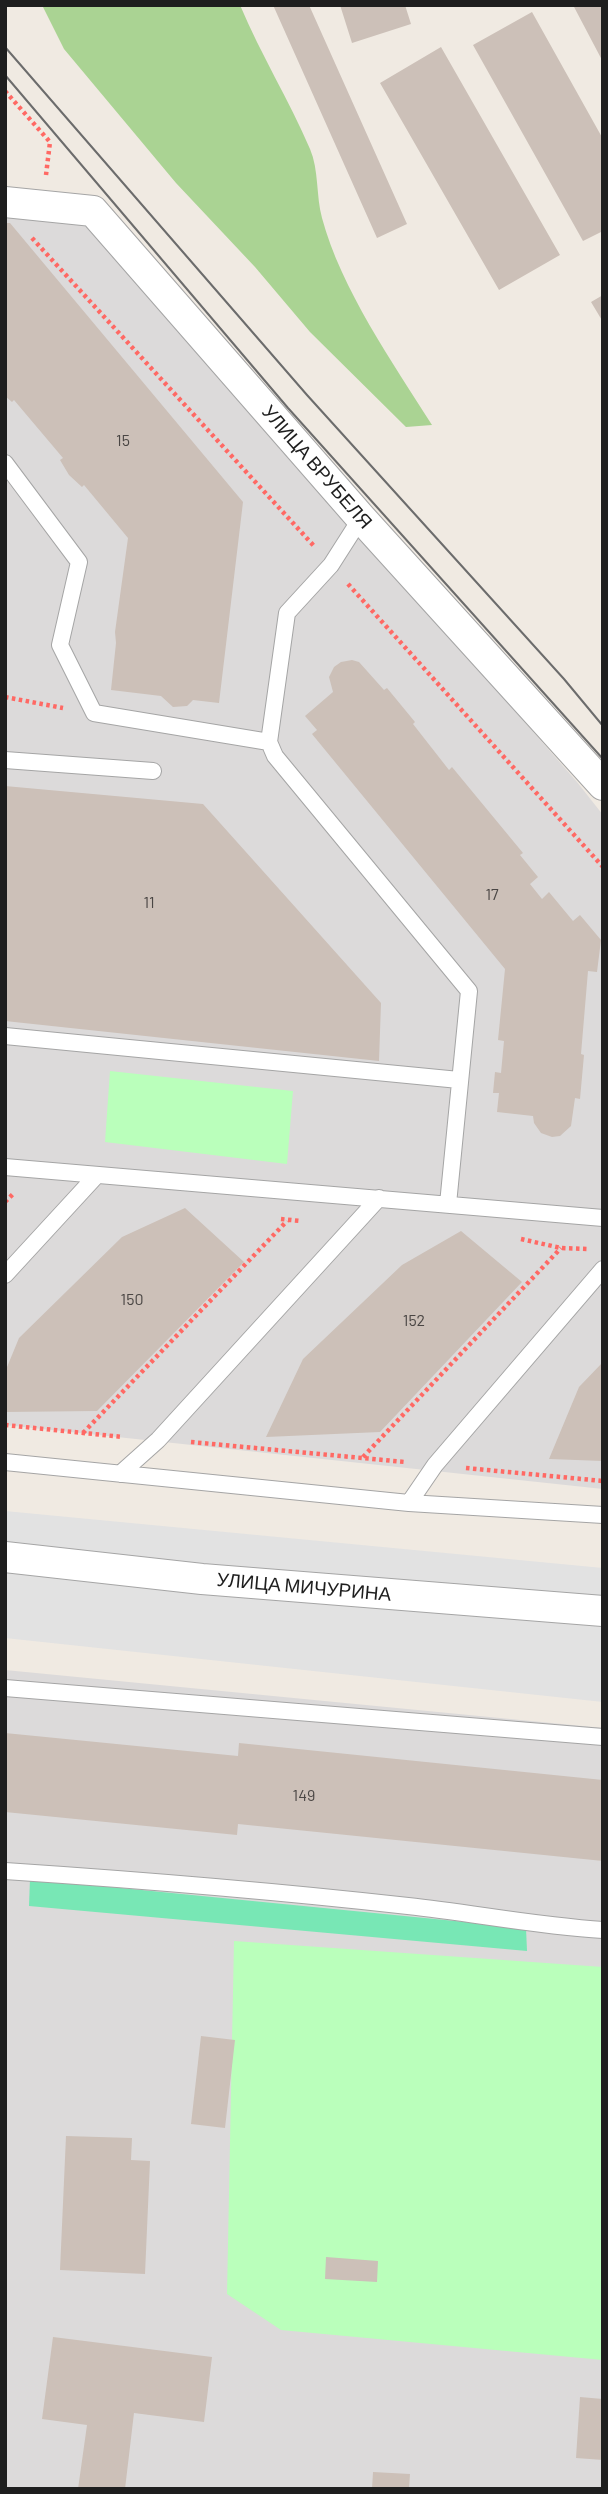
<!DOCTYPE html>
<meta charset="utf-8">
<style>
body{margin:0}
#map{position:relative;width:608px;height:2494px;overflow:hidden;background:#f0eae2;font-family:Barlow,sans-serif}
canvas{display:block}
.frame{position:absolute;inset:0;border:7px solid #1e1e1e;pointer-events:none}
</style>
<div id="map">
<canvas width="608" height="2494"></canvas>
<div class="frame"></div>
</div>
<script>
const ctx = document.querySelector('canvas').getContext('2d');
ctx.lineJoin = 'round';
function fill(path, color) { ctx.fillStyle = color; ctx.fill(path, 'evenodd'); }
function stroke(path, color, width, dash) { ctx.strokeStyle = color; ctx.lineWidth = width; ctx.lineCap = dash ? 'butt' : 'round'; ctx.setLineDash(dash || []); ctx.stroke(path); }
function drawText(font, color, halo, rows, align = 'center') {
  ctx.font = font + ' Barlow,sans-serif'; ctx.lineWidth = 5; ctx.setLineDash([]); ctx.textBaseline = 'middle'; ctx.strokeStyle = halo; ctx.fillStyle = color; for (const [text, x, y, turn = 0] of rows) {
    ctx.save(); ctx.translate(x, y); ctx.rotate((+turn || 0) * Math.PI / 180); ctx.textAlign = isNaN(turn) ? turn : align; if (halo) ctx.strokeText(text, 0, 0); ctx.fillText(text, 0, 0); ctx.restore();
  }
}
const residential = new Path2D(`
 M5,211L86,220L577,782L603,815V1489L5,1425Z
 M5,1670L603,1728V2489H5Z`);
const forest = new Path2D(`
 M42,5H240C261,55 289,100 310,149C319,170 316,196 322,218C341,289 393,363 432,425L406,427L310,332L255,267L176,183L64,49Z`);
const park = new Path2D(`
 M110,1071L293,1091L287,1164L105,1142Z
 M234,1941L603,1967V2360L281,2330L227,2294Z`);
const pitch = new Path2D(`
 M30,1879L526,1928L527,1951L29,1906Z`);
const parking = new Path2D(`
 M5,1511L603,1568V1702L5,1638Z`);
const building = new Path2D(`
 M273,5H309L407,224L377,238Z
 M340,5H405L411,24L352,43Z
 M573,5H603V62Z
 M532,12L603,139V231L583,241L473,45Z
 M441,47L560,255L499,290L380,83Z
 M5,223H10L243,502L219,703L193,700L187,706L173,707L161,696L111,690L116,643L115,632L128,538L84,485L82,487L69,475L60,460L63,458L14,400L12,402L5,396Z
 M603,295V322L591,302Z
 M352,660L359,662L384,690L387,688L415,722L413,724L449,770L452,767L523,853L520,855L538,877L530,884L542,899L549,892L573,921L580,915L601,940L597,972L588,971L581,1054L584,1055L580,1099L575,1098L571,1126L560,1136L552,1137L541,1133L534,1123L533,1116L497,1112L499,1093H493L495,1072L501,1073L504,1041L498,1040L505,969L312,734L317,730L305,716L333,692L329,677L334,667L341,662Z
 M5,786L203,804L381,1003L379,1061L5,1021Z
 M185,1208L244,1262L97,1411L5,1412V1372L19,1338L122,1237Z
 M461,1231L522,1282L380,1432L266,1437L303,1359L402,1265Z
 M603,1362V1461L549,1459L579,1387Z
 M5,1733L238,1756L239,1743L603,1780V1861L238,1824L237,1835L5,1812Z
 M201,2036L235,2040L225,2128L191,2124Z
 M66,2136L132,2138L131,2160L150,2161L145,2274L60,2270Z
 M326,2257L378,2261L377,2282L325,2279Z
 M53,2337L212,2357L204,2422L134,2413L125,2489H78L87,2425L42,2419Z
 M580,2397L603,2399V2460L576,2458Z
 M373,2472L410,2474L409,2489H372Z`);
const path = new Path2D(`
 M5,91L50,142L46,175
 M32,238L314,546
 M348,584L603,867
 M5,697L63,708
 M5,1202L13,1194
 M281,1219L300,1221
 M521,1239L561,1248L588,1249
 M5,1425L123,1437
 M83,1433L287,1221
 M191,1442L405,1462
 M363,1457L561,1248
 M466,1468L603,1481`);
const service = new Path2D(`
 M5,463L79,562L60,645L94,713L269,742
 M361,518L331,565L287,613L269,742L275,756L469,991L448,1204
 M5,760L153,771
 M5,1036L459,1080
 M5,1167L603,1218
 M5,1275L97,1175
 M5,1462L409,1503L603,1515
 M120,1474L158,1440L379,1198
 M409,1503L435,1465L603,1269
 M5,1688L603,1737
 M5,1871C140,1880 274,1891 408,1906C473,1913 537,1926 603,1930`);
const minor = new Path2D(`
 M5,202L93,211L361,518L603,785
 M5,1557L202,1579L603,1611`);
const tram = new Path2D(`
 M5,47L307,395L564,679L603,726
 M5,75L288,408L603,759`);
const numberNames = [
 ["15",123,441],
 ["17",492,895],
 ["11",149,903],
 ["150",132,1300],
 ["152",414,1321],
 ["149",304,1796]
];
const streetNames = [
 ["УЛИЦА ВРУБЕЛЯ",317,467,49],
 ["УЛИЦА МИЧУРИНА",304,1587,5]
];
fill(residential, '#dcdada');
fill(forest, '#aad393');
fill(park, '#baffbb');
fill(pitch, '#78e7b5');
fill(parking, '#e2e2e2');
fill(building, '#ccc0b8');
stroke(service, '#a5a5a5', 18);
stroke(minor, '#a5a5a5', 32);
stroke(path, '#ff6964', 4.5, [3.5, 3.5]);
stroke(service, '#fff', 16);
stroke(minor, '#fff', 30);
stroke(tram, '#6c6c6c', 2);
drawText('16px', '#4a4644', null, numberNames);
drawText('19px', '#1e1e1e', '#fff', streetNames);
</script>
